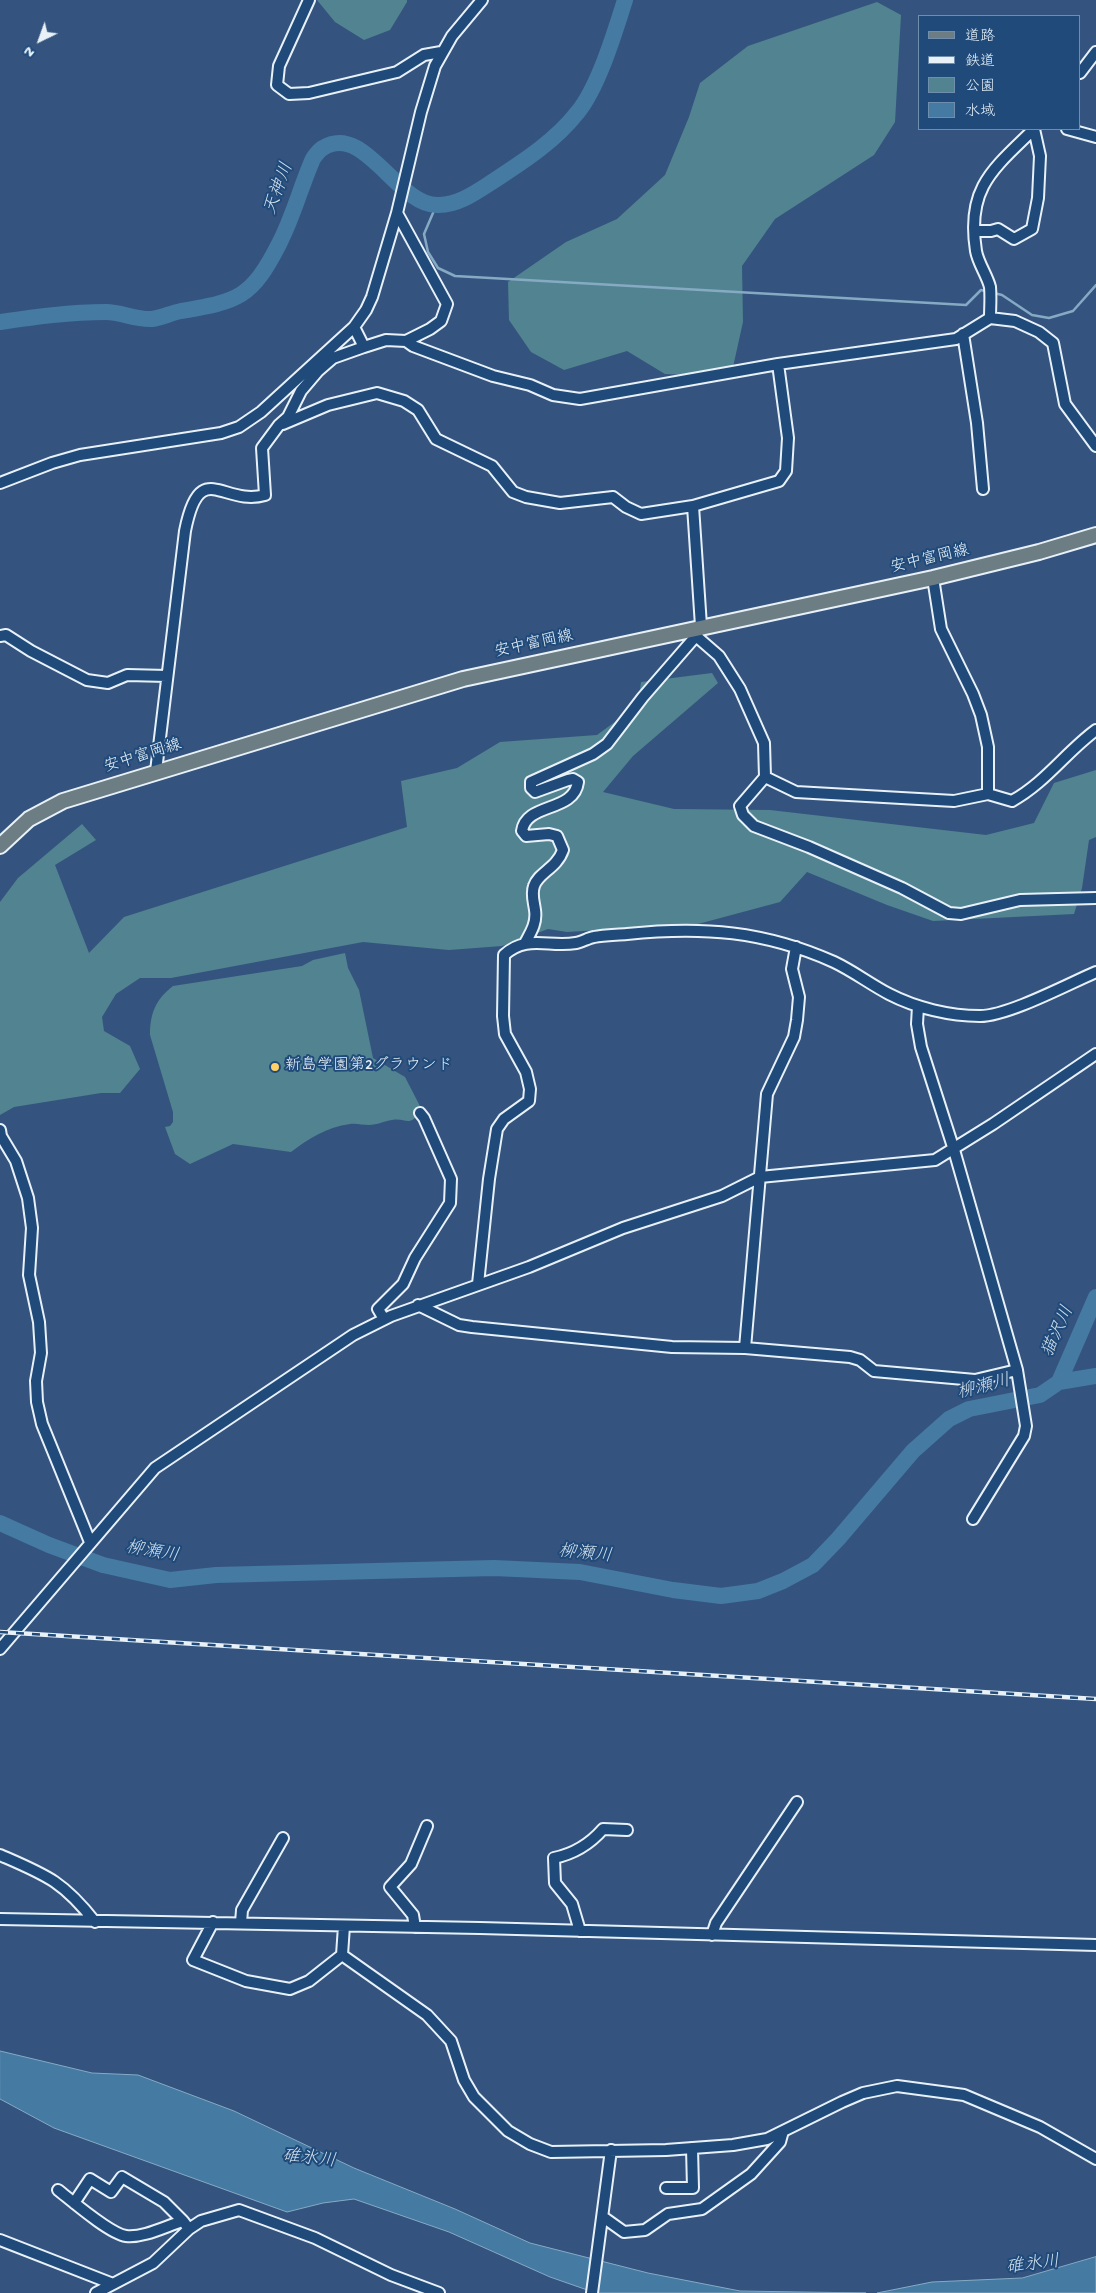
<!DOCTYPE html>
<meta charset="utf-8">
<style>
body{margin:0}
#map{position:relative;width:1096px;height:2293px;overflow:hidden;background:#34547f;font-family:"Gochi Hand","Klee One",sans-serif}
canvas{display:block}
.legend{position:absolute;left:918px;top:15px;width:162px;height:115px;box-sizing:border-box;background:#1f4a7a;border:1px solid #6f8dac;margin:0;padding:6px 9px;list-style:none;font-size:15px;color:#e8f1f8}
.legend li{display:flex;align-items:center;gap:10px;height:25px}
.legend b{width:25px;border:1px solid #6f8dac}
.north{position:absolute;left:15px;top:15px;width:50px;height:50px;-webkit-text-stroke:4px #1f4a7a;paint-order:stroke;rotate:222deg;font-size:14px;font-weight:700;line-height:20px;text-align:center;color:#e8f1f8}
.north::after{content:'';display:block;margin:auto;width:18px;height:22px;background:#e8f1f8;clip-path:polygon(50% 0,100% 100%,50% 72%,0 100%)}
</style>
<div id="map">
<canvas width="1096" height="2293"></canvas>
<ul class="legend">
<li><b style="height:6px;background:#6c7e84"></b>道路</li>
<li><b style="height:6px;background:#e8f1f8"></b>鉄道</li>
<li><b style="height:14px;background:#518490"></b>公園</li>
<li><b style="height:14px;background:#457aa2"></b>水域</li>
</ul>
<div class="north">N</div>
</div>
<script>
const ctx = document.querySelector('canvas').getContext('2d');
ctx.lineJoin = 'round';
function fill(path, color) { ctx.fillStyle = color; ctx.fill(path, 'evenodd'); }
function stroke(path, color, width, dash) { ctx.strokeStyle = color; ctx.lineWidth = width; ctx.lineCap = dash ? 'butt' : 'round'; ctx.setLineDash(dash || []); ctx.stroke(path); }
function drawText(font, color, halo, rows, align = 'center') {
  ctx.font = font + ' "Gochi Hand","Klee One",sans-serif'; ctx.lineWidth = 4; ctx.setLineDash([]); ctx.textBaseline = 'middle'; ctx.strokeStyle = halo; ctx.fillStyle = color; for (const [text, x, y, turn = 0] of rows) {
    ctx.save(); ctx.translate(x, y); ctx.rotate((+turn || 0) * Math.PI / 180); ctx.textAlign = isNaN(turn) ? turn : align; if (halo) ctx.strokeText(text, 0, 0); ctx.fillText(text, 0, 0); ctx.restore();
  }
}
const green = new Path2D(`
 M317,0H407V2L390,30L364,40L335,22Z
 M877,2L901,15L895,122L874,155L775,219L742,266L743,322L733,367L712,376L665,374L627,351L564,370L531,352L509,320L508,282L566,242L617,219L665,175L689,117L700,83L748,46Z
 M712,673L718,683L633,756L603,792L674,809L770,810L986,835L1034,823L1054,783L1096,770V837L1089,840L1082,888L1074,914L933,921L887,905L807,872L780,902L698,924L567,932L548,929L502,946L449,950L363,942L171,978H140L116,994L102,1017L104,1031L130,1046L140,1069L120,1093H101L14,1107L0,1115V902L18,878L82,824L96,840L55,865L89,953L124,917L407,827L401,781L457,768L500,742L597,735L638,705L641,682Z
 M345,953L348,968L359,990L373,1058L405,1077L422,1110C408,1129 407,1117 392,1120C384,1121 377,1125 369,1125C363,1125 356,1123 350,1124C327,1127 308,1139 291,1152L233,1144L190,1164L175,1154L165,1127L170,1126L173,1122V1112L150,1035C150,1013 156,999 173,986L302,966L313,960Z`);
const water = new Path2D(`
 M0,2051L92,2073L138,2075L234,2111L354,2168L455,2209L530,2243L648,2273L740,2291L866,2293H596L550,2277L449,2232L354,2199L323,2203L287,2212L54,2128L0,2099Z
 M1096,2257V2293H877L932,2282L1022,2278Z`);
const stream = new Path2D(`
 M436,206L424,234L428,252L438,268L455,276L966,305L981,290L989,292
 M994,293L1002,295L1032,315L1049,318L1073,311L1096,285`);
const river = new Path2D(`
 M0,322C35,317 70,312 106,312C121,312 136,320 152,319C161,318 171,313 181,311C238,301 251,299 279,244C293,217 300,189 312,161C313,158 319,150 323,148C364,122 397,205 437,205C458,206 478,191 495,180C524,161 555,141 577,113C598,88 615,32 625,0
 M1059,1382L1096,1297
 M0,1523L49,1545L103,1565L170,1580L216,1575L494,1568L580,1572L673,1590L721,1596L758,1591L783,1581L813,1565L838,1539L913,1451L949,1419L969,1409L1040,1395L1059,1382L1096,1376`);
const minor = new Path2D(`
 M309,0L279,66L277,85L289,94L309,93L397,72L424,55L441,52
 M1080,73L1096,52
 M1067,129L1096,137
 M975,231H991L998,229L1014,239L1032,229L1038,198L1040,156L1034,129
 M990,318C990,308 991,297 990,287C987,275 978,263 976,251C966,188 993,169 1034,129
 M354,327L364,347L386,340L406,341L430,329L441,321L447,304L397,213
 M963,334L977,423L983,489
 M406,341L413,346L493,376L530,385L553,395L580,399L778,364L956,339L990,318L1015,321L1039,332L1053,343L1065,404L1096,446
 M283,424L328,405L377,393L404,401L418,410L436,439L492,466L513,492L526,497L560,503L613,497L626,507L641,514L693,506
 M0,483L52,463L80,455L221,433L239,427L261,412L354,327L366,310L372,297L397,213L421,112L435,66L452,36L482,0
 M933,578L941,629L973,694L981,715L988,747V794
 M0,636L6,635L31,651L87,680L108,683L127,675L167,676
 M696,636L719,656L740,689L764,743L765,777L740,806L743,815L754,826L809,847L902,888L949,913L961,914L1020,900L1096,898
 M156,771L185,531C200,456 223,507 265,495L262,448L279,425L288,417L301,391L318,371L333,358L364,347
 M765,777L796,792L954,801L988,794L1012,801C1045,783 1066,752 1096,730
 M525,943C531,932 537,923 535,910C534,902 531,894 534,886C538,873 557,868 563,850L557,836L549,834L526,836L522,831C526,802 574,813 578,782L573,779L568,780L535,792L531,788V782L593,754L607,744L643,697L696,636L701,626L693,506L779,481L786,471L788,438L778,364
 M918,1006L917,1024L921,1047L954,1150L1017,1370L1026,1426L1024,1436L973,1519
 M0,1130L1,1136L16,1161L28,1198L32,1228L29,1275L39,1322L41,1353L36,1381L37,1402L42,1424L90,1542
 M478,1284L489,1179L497,1129L504,1119L529,1101L530,1089L526,1072L505,1034L503,1016L504,955C527,934 549,948 576,943C582,942 588,938 594,937C604,935 616,935 627,934C702,926 765,931 834,962C853,971 870,984 889,994C916,1008 950,1016 980,1016C1008,1016 1068,984 1096,972
 M418,1305L459,1325L472,1327L672,1347L745,1348L850,1357L860,1360L874,1371L975,1380L1017,1370
 M384,1319L378,1309L403,1284L415,1258L450,1203L451,1179L424,1118L420,1113
 M745,1348L767,1094L794,1037L797,1020L799,997L792,969L796,947
 M0,1649L155,1468L353,1335L391,1316L529,1267L623,1228L722,1196L760,1177L935,1160L993,1124L1096,1054
 M0,1855C46,1875 63,1881 95,1922
 M0,1919L480,1928L1096,1945
 M213,1922L193,1960L246,1981L290,1989L309,1981L342,1955L344,1926
 M241,1923L242,1910L283,1838
 M415,1927L413,1915L390,1887L411,1864L427,1826
 M580,1931L572,1904L555,1883L554,1858C573,1854 590,1844 603,1829L627,1830
 M712,1935L716,1923L797,1802
 M342,1955L427,2015L451,2041L464,2080L474,2097L508,2131L530,2144L551,2152L666,2150L733,2145L767,2139L842,2102L863,2093L897,2086L964,2095L1040,2127L1096,2159
 M666,2188H693L692,2148
 M58,2190C72,2201 110,2234 126,2236C144,2238 166,2226 183,2221L189,2229
 M74,2203L90,2179L111,2192L122,2177L164,2202L183,2221
 M603,2217L624,2232L645,2230L668,2214L702,2209L751,2174L780,2142L783,2131
 M0,2240L113,2284
 M96,2293L153,2263L189,2229L201,2221L239,2210L315,2238L391,2275L439,2293
 M592,2293L611,2150`);
const major = new Path2D(`
 M0,846L29,819L63,801L463,679L933,578L1039,552L1096,535`);
const rail = new Path2D(`
 M0,1632L1096,1699`);
const markers = [
 [275,1067,5,"#ffd166"]
];
const streetNames = [
 ["安中富岡線",930,560,-13],
 ["安中富岡線",534,645,-12],
 ["安中富岡線",143,757,-17]
];
const poiNames = [
 ["新島学園第2グラウンド",285,1067]
];
const waterNames = [
 ["天神川",280,189,-70],
 ["猫沢川",1059,1332,-66],
 ["柳瀬川",984,1388,-14],
 ["柳瀬川",152,1553,10],
 ["柳瀬川",585,1555,6],
 ["碓氷川",309,2160,6],
 ["碓氷川",1033,2266,-7]
];
fill(green, '#518490');
fill(water, '#457aa2');
stroke(water, '#86aac4', 1);
stroke(stream, '#86aac4', 2.5);
stroke(river, '#457aa2', 16);
stroke(minor, '#e8f1f8', 14);
stroke(major, '#e8f1f8', 18);
stroke(minor, '#1f4a7a', 10);
stroke(major, '#6c7e84', 14);
stroke(rail, '#e8f1f8', 4.5);
stroke(rail, '#1f4a7a', 2.5, [8]);
for (const [x, y, r, color] of markers) { const dot = new Path2D(); dot.arc(x, y, r, 0, 2 * Math.PI); ctx.fillStyle = color; ctx.fill(dot); stroke(dot, '#1f4a7a', 2); }
drawText('16px', '#e8f1f8', '#1f4a7a', streetNames);
drawText('16px', '#e8f1f8', '#1f4a7a', poiNames, 'left');
drawText('italic 18px', '#d0dfeb', '#1f4a7a', waterNames);
</script>
